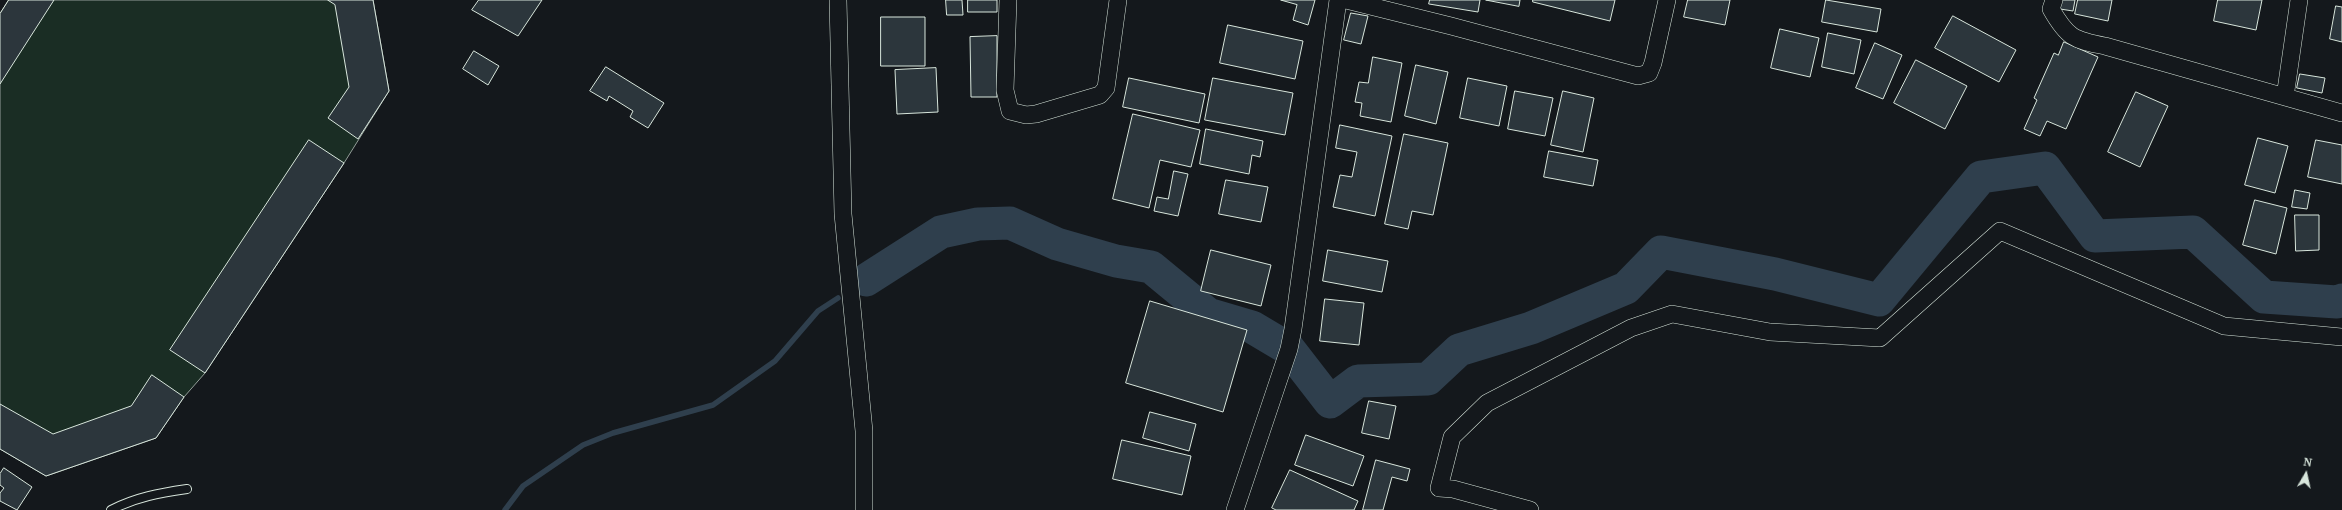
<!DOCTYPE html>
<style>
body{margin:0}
#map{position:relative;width:2342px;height:510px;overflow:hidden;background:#14181c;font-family:"PT Serif",serif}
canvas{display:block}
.north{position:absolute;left:2286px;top:454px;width:40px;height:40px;-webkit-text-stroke:3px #14181c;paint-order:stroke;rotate:9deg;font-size:11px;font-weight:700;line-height:16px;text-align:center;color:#d8e6dc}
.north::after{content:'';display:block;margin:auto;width:14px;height:18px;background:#d8e6dc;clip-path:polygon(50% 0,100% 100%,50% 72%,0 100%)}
</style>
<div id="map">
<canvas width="2342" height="510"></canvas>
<div class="north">N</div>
</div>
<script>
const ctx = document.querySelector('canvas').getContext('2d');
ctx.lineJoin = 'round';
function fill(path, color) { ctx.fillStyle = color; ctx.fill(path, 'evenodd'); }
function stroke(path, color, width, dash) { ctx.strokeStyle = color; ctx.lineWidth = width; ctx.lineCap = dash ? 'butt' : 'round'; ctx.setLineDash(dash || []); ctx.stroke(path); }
const green = new Path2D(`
 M9,0H373L389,91L344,163L205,373L184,397L156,438L46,476L0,449V14Z`);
const stream = new Path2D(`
 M505,510L523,486L583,445L613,433L713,405L775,361L818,311L838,298`);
const river = new Path2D(`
 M866,280L941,232L978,224L1010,223L1057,244L1116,261L1151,267L1208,314L1252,327L1289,349L1330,402L1358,381L1428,379L1459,350L1531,328L1626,288L1661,252L1775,274L1879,300L1981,177L2045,168L2095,236L2193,232L2264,297L2337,302L2342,300`);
const building = new Path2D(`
 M9,0H54L0,84V14Z
 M328,0H373L389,91L358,139L328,118L349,87L335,5Z
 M479,0H542L518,36L472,10Z
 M946,0H962L963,15H947Z
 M968,0H997V12H968Z
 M1281,0H1315L1308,25L1293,20L1297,5Z
 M1430,0H1480L1478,12L1429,4Z
 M1486,0H1520L1519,6Z
 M1533,0H1615L1610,21L1533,2Z
 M1688,0H1730L1725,25L1684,17Z
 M1826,0L1881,9L1877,32L1822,22Z
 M2062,0H2075L2073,11L2060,9Z
 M2078,0H2112L2108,21L2075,14Z
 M2218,0H2262L2256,30L2214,21Z
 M2336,6L2342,7V42L2330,39Z
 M1351,13L1368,16L1361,44L1344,40Z
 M1953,16L2016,50L1999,82L1935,48Z
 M881,17H925V66H881Z
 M1228,25L1303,41L1295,79L1220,63Z
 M1780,29L1819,38L1810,77L1771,68Z
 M1828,33L1861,40L1854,74L1822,67Z
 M997,36V97H971L970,37Z
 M2064,42L2098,57L2066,129L2047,121L2040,136L2024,129L2037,100L2034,98L2054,53L2058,55Z
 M1875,43L1902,55L1883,99L1856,88Z
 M474,51L499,66L488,85L463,69Z
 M1373,57L1402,63L1391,122L1360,116L1362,103L1355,102L1359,82L1368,83Z
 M1916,60L1967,86L1945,129L1894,103Z
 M1416,65L1448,72L1436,124L1405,116Z
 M606,67L664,103L648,128L630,117L633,111L609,96L607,101L590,91Z
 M936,68L938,112L897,114L895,70Z
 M2300,74L2325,78L2322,93L2297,88Z
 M1129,78L1205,94L1199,123L1123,107Z
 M1213,78L1293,93L1285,135L1205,120Z
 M1468,78L1507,86L1499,126L1460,118Z
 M1515,91L1553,98L1545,136L1508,129Z
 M1563,91L1594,98L1583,152L1551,145Z
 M2136,92L2168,106L2140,167L2108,152Z
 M1133,114L1200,130L1191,167L1160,160L1149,208L1113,199Z
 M1340,125L1392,136L1375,216L1333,207L1340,175L1352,177L1357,152L1336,148Z
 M1206,129L1263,141L1260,157L1252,155L1249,174L1200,164Z
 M1404,134L1448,143L1433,215L1412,211L1408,229L1385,224Z
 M2258,138L2288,146L2275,193L2245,185Z
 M309,140L344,163L205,373L170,350Z
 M2316,140L2342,145V184L2308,177Z
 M1549,151L1598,160L1593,186L1544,177Z
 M1174,171L1188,174L1178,216L1154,211L1157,197L1168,199Z
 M1226,180L1268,187L1261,222L1219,214Z
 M2295,190L2310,193L2307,209L2292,207Z
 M2255,200L2287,208L2276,254L2243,245Z
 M2295,215H2319V250L2296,251Z
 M1211,250L1271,265L1261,306L1201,291Z
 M1328,250L1388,261L1382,292L1323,281Z
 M1325,299L1364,303L1359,345L1320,341Z
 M1150,301L1247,330L1223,412L1126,383Z
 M152,375L184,397L156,438L46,476L0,449V404L53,434L131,406Z
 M1369,401L1396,406L1389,439L1362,433Z
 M1150,412L1196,424L1189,451L1143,438Z
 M1306,435L1364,456L1353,486L1295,465Z
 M1122,440L1191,456L1182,495L1113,479Z
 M1376,460L1410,469L1407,481L1392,477L1383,510H1363Z
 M4,468L32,487L17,510L0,501V493L4,488L0,485V474Z
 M1290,470L1358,501L1354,510H1276L1272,508Z`);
const lane = new Path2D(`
 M111,510C136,497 160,493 187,489`);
const street = new Path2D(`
 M838,0L843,214L864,431V510
 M1008,0L1005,90L1010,111L1026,115L1036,114L1100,95L1106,88L1118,0
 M1346,0L1451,26L1638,76L1649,73L1653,63L1667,0
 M2054,0L2051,9C2067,37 2073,40 2105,46L2342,113
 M2285,97L2299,0
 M1235,510L1289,349L1293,329L1338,0
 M1530,510L1453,489L1439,488L1452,437L1487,403L1631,328L1672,314L1770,332L1880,338L2000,231L2224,326L2342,337`);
fill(green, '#1a2d24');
stroke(green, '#939e99', 1);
stroke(stream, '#2f3f4d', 5.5);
stroke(river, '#2f3f4d', 33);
fill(building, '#2c363c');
stroke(building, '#d8e6dc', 1);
stroke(lane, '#d8e6dc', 10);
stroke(street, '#d8e6dc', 18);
stroke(lane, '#14181c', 8);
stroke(street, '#14181c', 17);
</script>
